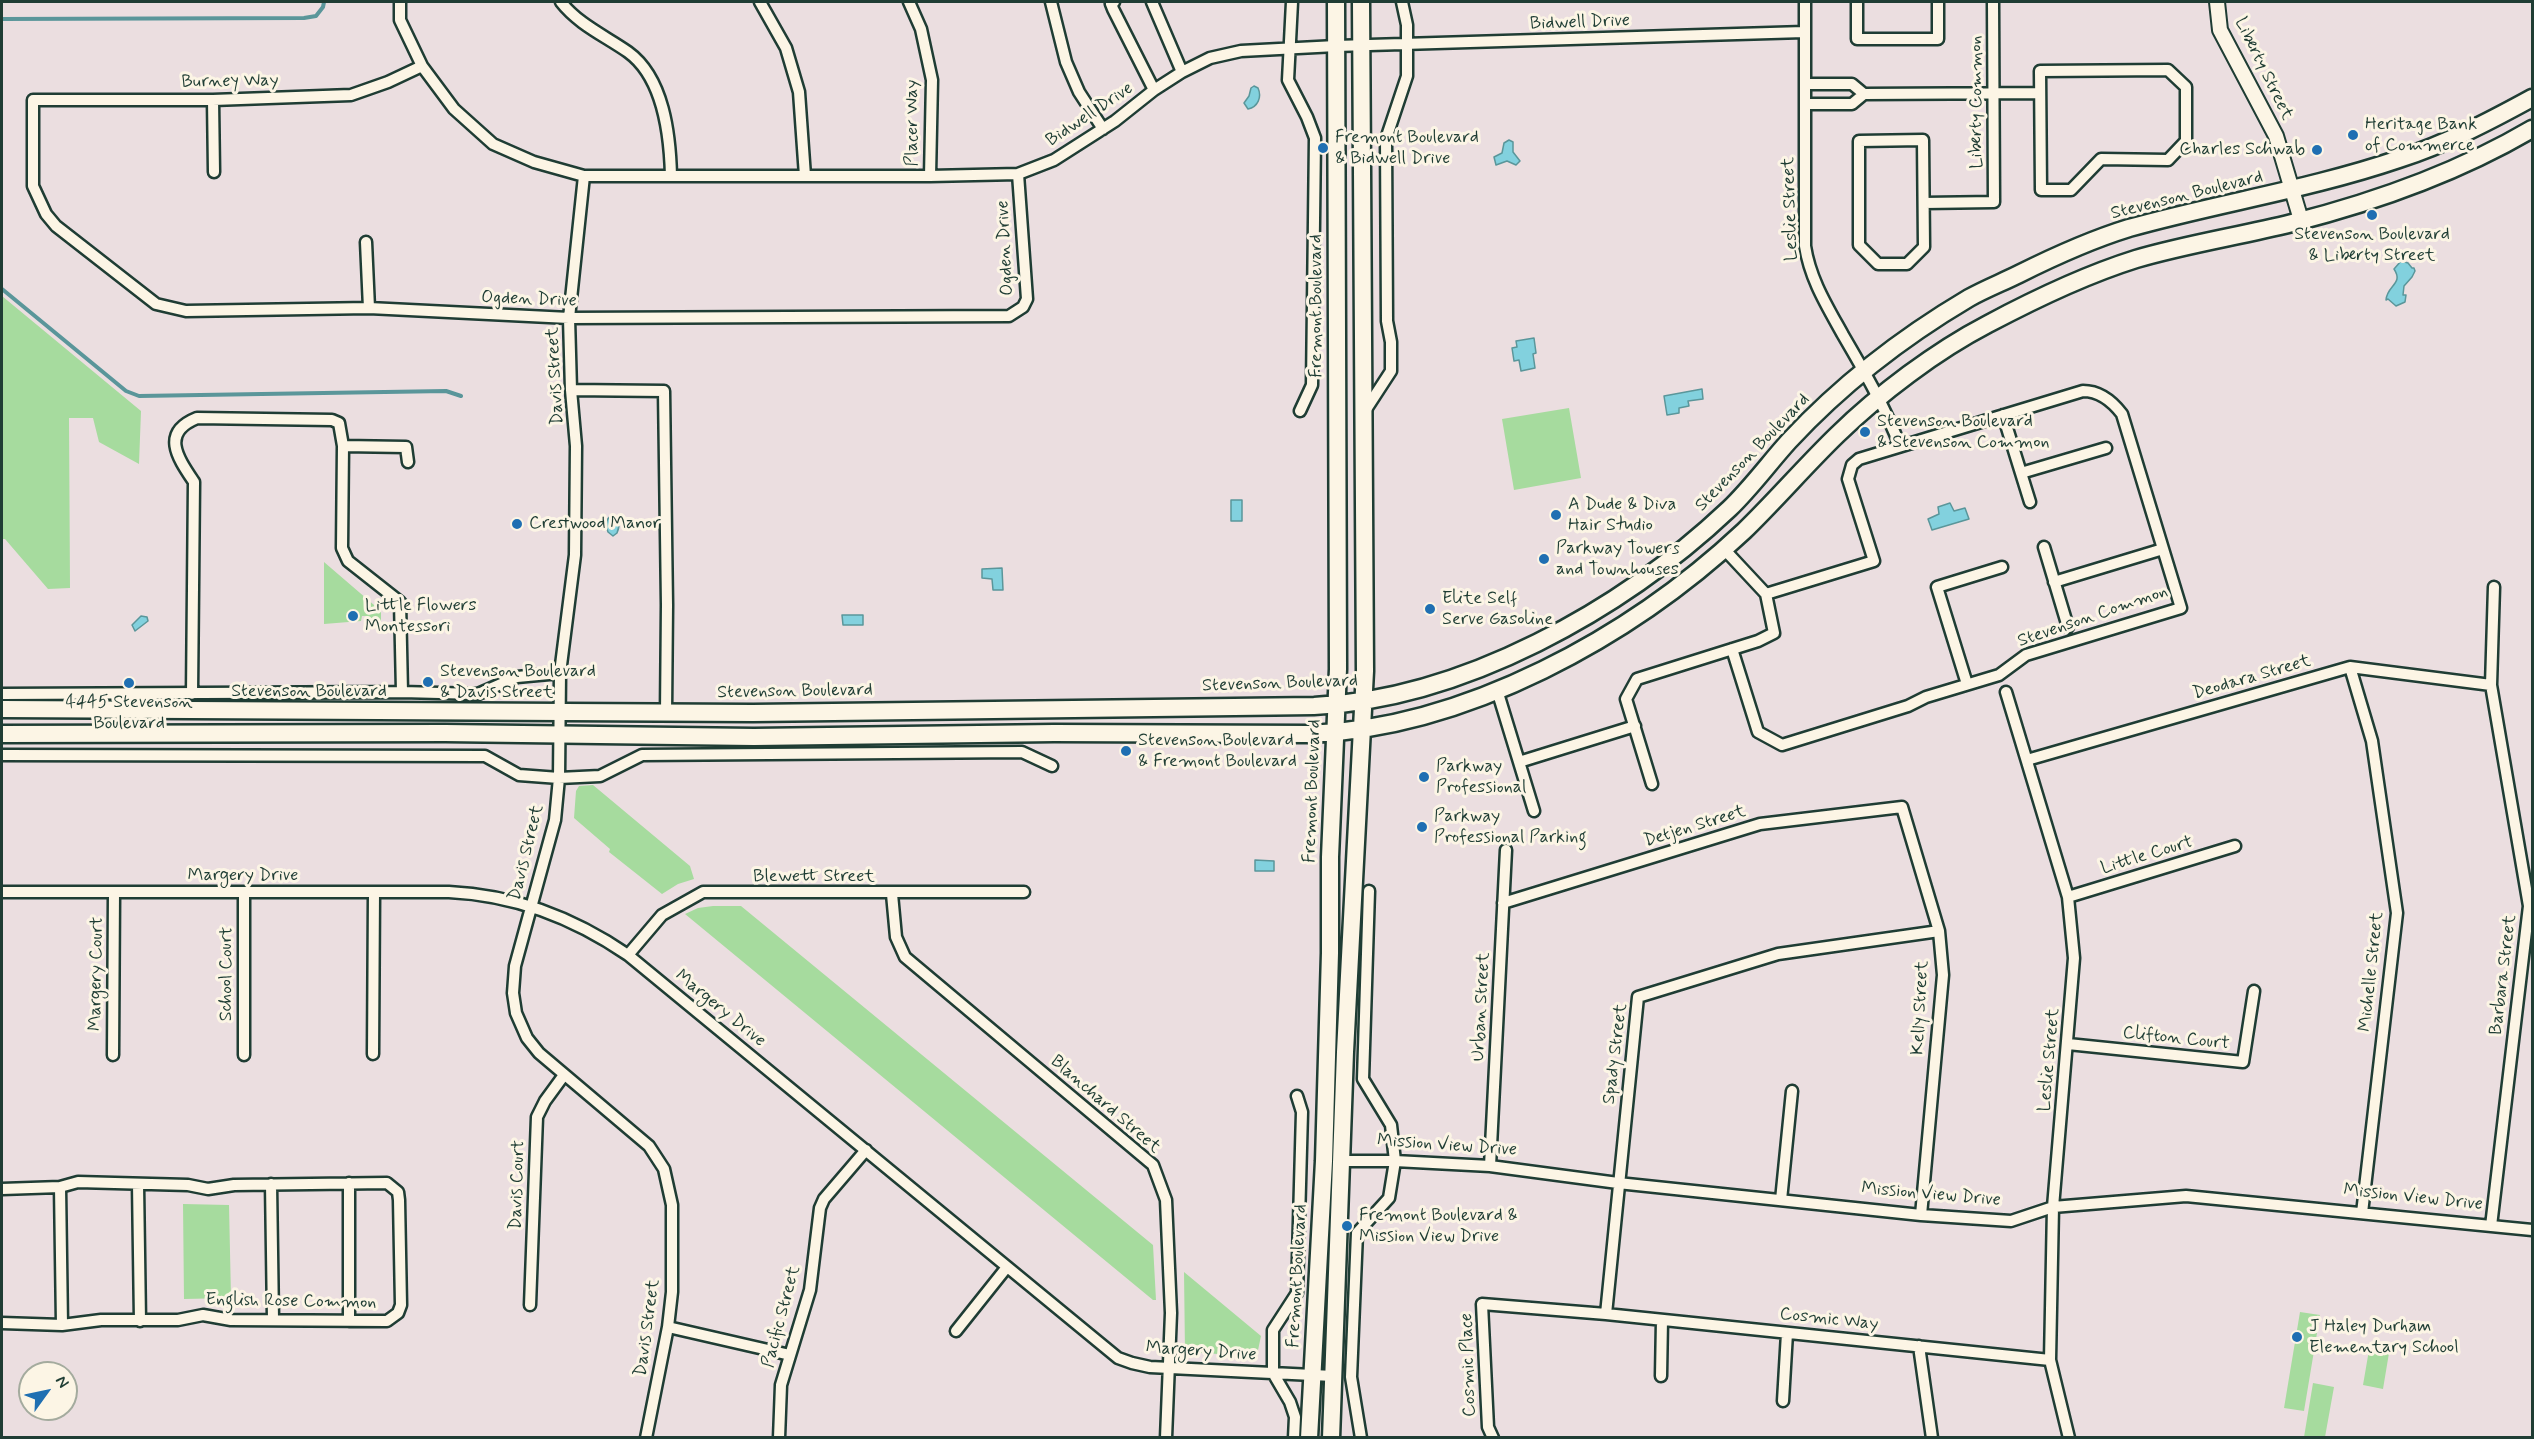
<!DOCTYPE html>
<style>
body{margin:0}
#map{position:relative;width:2534px;height:1439px;overflow:hidden;background:#ebdee0;font-family:Mynerve,sans-serif}
canvas{display:block}
.frame{position:absolute;inset:0;border:3px solid #1f3d34;pointer-events:none}
.north{position:absolute;left:18px;top:1361px;width:60px;height:60px;box-sizing:border-box;background:#fcf5e5;border:2px solid #a4ab9e;border-radius:50%;rotate:57deg;font-size:16px;font-weight:700;line-height:24px;text-align:center;color:#1f3d34}
.north::after{content:'';display:block;margin:auto;width:21px;height:27px;background:#1f6fb2;clip-path:polygon(50% 0,100% 100%,50% 72%,0 100%)}
</style>
<div id="map">
<canvas width="2534" height="1439"></canvas>
<div class="frame"></div>
<div class="north">N</div>
</div>
<script>
const ctx = document.querySelector('canvas').getContext('2d');
ctx.lineJoin = 'round';
function fill(path, color) { ctx.fillStyle = color; ctx.fill(path, 'evenodd'); }
function stroke(path, color, width, dash) { ctx.strokeStyle = color; ctx.lineWidth = width; ctx.lineCap = dash ? 'butt' : 'round'; ctx.setLineDash(dash || []); ctx.stroke(path); }
function drawText(font, color, halo, rows, align = 'center') {
  ctx.font = font + ' Mynerve,sans-serif'; ctx.lineWidth = 6; ctx.setLineDash([]); ctx.textBaseline = 'middle'; ctx.strokeStyle = halo; ctx.fillStyle = color; for (const [text, x, y, turn = 0] of rows) {
    ctx.save(); ctx.translate(x, y); ctx.rotate((+turn || 0) * Math.PI / 180); ctx.textAlign = isNaN(turn) ? turn : align; if (halo) ctx.strokeText(text, 0, 0); ctx.fillText(text, 0, 0); ctx.restore();
  }
}
const green = new Path2D(`
 M2,296L141,411L139,464L99,442L93,418H69L70,588L48,589L5,539H2Z
 M1569,408L1581,478L1514,490L1502,419Z
 M324,562L381,611V622H367V616H362L361,621L324,624Z
 M593,785L690,866L694,879L678,884L662,894L609,852L610,849L574,818L576,791L579,786Z
 M713,906H741L1153,1245L1156,1300H1153L685,914L698,908Z
 M183,1204L229,1205L231,1298L184,1299Z
 M1184,1272L1261,1336L1257,1355L1252,1356L1185,1352Z
 M2300,1312L2320,1315L2304,1411L2284,1408Z
 M2369,1350L2389,1353L2383,1389L2363,1385Z
 M2313,1383L2334,1387L2325,1437H2304Z`);
const water = new Path2D(`
 M1254,86L1258,88C1262,97 1258,107 1248,109L1244,103L1249,96L1251,88Z
 M1509,140L1513,142V152L1520,161L1516,165L1507,161L1496,165L1494,157L1502,153L1504,143Z
 M2401,261L2408,263L2412,268H2414L2415,271L2412,277L2404,286L2403,295H2406L2405,302L2396,306L2388,299L2386,300C2387,285 2404,284 2394,269Z
 M1534,338L1536,353L1533,354L1535,368L1521,371L1519,360L1514,361L1512,348L1517,347L1516,341Z
 M1702,389L1703,399L1688,401L1689,406L1679,408V413L1667,415L1664,396Z
 M1231,500H1242V521H1231Z
 M1950,503L1954,511L1965,508L1969,519L1932,530L1928,519L1939,514L1938,507Z
 M613,515C620,518 620,526 617,533L613,536L608,532C606,526 605,518 613,515Z
 M1002,568L1003,590H993L992,579L982,578V569Z
 M842,615H863V625H843Z
 M141,616L147,617L148,621L135,631L132,625Z
 M1255,860L1274,861V871H1255Z`);
const stream = new Path2D(`
 M2,19L304,18L316,16L323,7L324,2
 M2,289L126,391L139,396L446,391L461,396`);
const minor = new Path2D(`
 M400,2V20L422,66L454,109L493,144L534,162L584,176H930L1018,174L1054,160L1115,121L1154,90L1182,72L1210,58L1241,51L1336,46L1804,32
 M561,2C578,24 605,36 628,52C664,78 670,135 671,176
 M760,2L786,48L799,92L805,176
 M909,2L921,29L932,80L930,176
 M1051,2L1066,62L1079,92L1103,129
 M1114,2L1111,4L1113,9L1154,90
 M1152,2L1182,72
 M1292,2L1288,80L1307,117L1315,138L1312,385L1300,411
 M1805,2V246C1810,279 1827,306 1843,335C1864,371 1885,407 1900,446
 M1857,2V39H1938V2
 M422,66L388,82L351,95L213,100H33V186L46,214L56,226L156,304L186,311L369,308L569,318L1009,316L1023,307L1027,299L1018,174
 M2168,70L2186,87V141L2168,160L2101,159L2071,190H2041L2040,71Z
 M1806,84H1852L1864,94
 M213,100L214,172
 M1806,104H1852L1864,94L2040,93
 M1923,140L1924,247L1907,264H1878L1859,245V141Z
 M584,176L569,318L571,390L576,446L575,555L560,673L559,778L555,820L515,966L513,993L516,1013L527,1038L539,1053L649,1146L664,1169L672,1205V1292L668,1327L646,1438
 M1924,203L1994,202L1993,2
 M366,242L369,308
 M571,390L664,391L667,605L666,713
 M1363,414L1391,371V342L1387,321L1386,139L1407,76V25L1402,2
 M2003,415L2030,502
 M343,446L406,447L408,462
 M2021,473L2106,448
 M2044,547L2068,627
 M1724,549L1766,594
 M2054,582L2163,549
 M2350,667L2372,741L2397,913L2362,1213
 M1967,684L1937,587L2002,567
 M1497,690L1534,811
 M2006,692L2068,897L2074,958L2053,1207L2050,1360L2069,1438
 M2,694L402,692L478,694L517,677L560,673
 M192,694L194,482C178,458 160,433 197,418L332,420L339,423L343,446L342,548L348,561L400,602L402,692
 M2,755L485,756L519,775L559,778L600,776L642,755L1022,752L1052,766
 M2027,760L2350,667L2491,685
 M1519,762L1635,726
 M1652,784L1626,699L1637,679L1758,641L1774,633L1766,594L1874,561L1848,479L1852,465L1859,459L2083,391C2100,391 2112,401 2122,414L2181,608L2026,655L1999,675L1926,697L1908,706L1782,745L1758,732L1732,649
 M2,892H449C515,895 574,918 628,955L1118,1358L1132,1363L1150,1367L1333,1376
 M892,894L896,937L905,957L1153,1165L1166,1200L1171,1313L1166,1438
 M2068,897L2235,846
 M1503,903L1760,824L1902,807L1939,931L1943,975L1921,1215
 M628,955L662,915L703,892H1024
 M2068,1044L2243,1062L2254,991
 M373,1054L374,893
 M113,1055L114,893
 M244,1055V893
 M1343,1161H1395L1490,1166L1618,1183L1921,1215L2011,1221L2053,1207L2186,1196L2532,1230
 M1490,1166L1506,850
 M138,1184L140,1321
 M271,1184L273,1319
 M60,1187L62,1325
 M2,1189L60,1187L78,1182L188,1185L208,1189L234,1185L387,1183L398,1192L399,1200L401,1305L398,1313L387,1321L231,1320L203,1315L178,1320H101L62,1325L2,1323
 M1781,1200L1792,1091
 M2491,1226L2529,906L2491,685L2494,587
 M530,1305L537,1117L545,1101L564,1075
 M1606,1314L1638,997L1778,954L1939,931
 M349,1321V1183
 M668,1327L790,1355
 M956,1331L1007,1267
 M1919,1346L1932,1438
 M1661,1376L1662,1320
 M1783,1401L1787,1333
 M779,1438L781,1385L810,1290L820,1208L824,1199L866,1150
 M1294,1438L1295,1417L1290,1402L1273,1373V1330L1297,1293L1302,1112L1297,1096
 M1361,1438L1351,1377L1357,1233L1389,1198L1395,1161L1391,1125L1363,1079L1369,891
 M1493,1438L1488,1427L1482,1304L1606,1314L2050,1360`);
const tertiary = new Path2D(`
 M2217,2L2220,30L2276,136L2301,220`);
const primary = new Path2D(`
 M2,709L753,713L1314,706C1463,699 1622,610 1729,509C1751,488 1769,463 1789,441C1841,385 1903,337 1969,298C1985,289 2003,282 2019,274C2055,256 2090,240 2129,228C2218,203 2311,189 2399,159C2446,144 2490,121 2532,98
 M2,734L445,733L754,737L1054,733L1309,734C1466,728 1631,637 1744,531C1776,500 1805,466 1837,435C1879,394 1936,351 1988,324C2035,299 2085,275 2136,259C2187,244 2240,236 2292,223C2375,202 2459,172 2532,129
 M1309,1438L1324,1161L1330,953V857L1338,669L1336,2
 M1331,1438L1345,1052L1365,671L1361,2`);
const markers = [
 [2353,135,6,"#1f6fb2"],
 [1323,148,6,"#1f6fb2"],
 [2317,150,6,"#1f6fb2"],
 [2372,215,6,"#1f6fb2"],
 [1865,432,6,"#1f6fb2"],
 [1556,515,6,"#1f6fb2"],
 [517,524,6,"#1f6fb2"],
 [1544,559,6,"#1f6fb2"],
 [1430,609,6,"#1f6fb2"],
 [353,616,6,"#1f6fb2"],
 [428,682,6,"#1f6fb2"],
 [129,683,6,"#1f6fb2"],
 [1126,751,6,"#1f6fb2"],
 [1424,777,6,"#1f6fb2"],
 [1422,827,6,"#1f6fb2"],
 [1347,1226,6,"#1f6fb2"],
 [2297,1337,6,"#1f6fb2"]
];
const streetNames = [
 ["Bidwell Drive",1580,23,-2],
 ["Liberty Street",2263,69,64],
 ["Burney Way",230,82,-1],
 ["Liberty Common",1977,102,-90],
 ["Bidwell Drive",1090,115,-34],
 ["Placer Way",913,123,-90],
 ["Stevenson Boulevard",2187,196,-14],
 ["Leslie Street",1791,209,-92],
 ["Ogden Drive",1006,248,-93],
 ["Ogden Drive",529,300,2],
 ["Fremont Boulevard",1317,306,-90],
 ["Davis Street",556,376,-93],
 ["Stevenson Boulevard",1753,453,-46],
 ["Stevenson Common",2093,617,-19],
 ["Deodara Street",2252,678,-16],
 ["Stevenson Boulevard",1280,684,-2],
 ["Stevenson Boulevard",309,692],
 ["Stevenson Boulevard",795,692,-1],
 ["Fremont Boulevard",1313,791,-88],
 ["Detjen Street",1695,827,-17],
 ["Davis Street",527,853,-76],
 ["Little Court",2147,856,-17],
 ["Margery Drive",243,876],
 ["Blewett Street",814,877],
 ["Michelle Street",2372,972,-84],
 ["Margery Court",97,974,-89],
 ["School Court",227,974,-90],
 ["Barbara Street",2504,975,-83],
 ["Urban Street",1482,1007,-87],
 ["Kelly Street",1921,1008,-87],
 ["Margery Drive",720,1009,39],
 ["Clifton Court",2176,1039,6],
 ["Spady Street",1616,1054,-83],
 ["Leslie Street",2050,1060,-85],
 ["Blanchard Street",1105,1105,41],
 ["Mission View Drive",1447,1146,4],
 ["Davis Court",518,1185,-88],
 ["Mission View Drive",1931,1195,5],
 ["Mission View Drive",2413,1198,6],
 ["Fremont Boulevard",1298,1276,-87],
 ["English Rose Common",291,1302,1],
 ["Pacific Street",782,1317,-75],
 ["Cosmic Way",1829,1320,6],
 ["Davis Street",648,1328,-82],
 ["Margery Drive",1201,1352,4],
 ["Cosmic Place",1469,1365,-92]
];
const poiNames = [
 ["Heritage Bank",2365,125],
 ["of Commerce",2365,146],
 ["Fremont Boulevard",1335,138],
 ["& Bidwell Drive",1335,159],
 ["Charles Schwab",2305,150,"right"],
 ["Stevenson Boulevard",2372,235,"center"],
 ["& Liberty Street",2372,256,"center"],
 ["Stevenson Boulevard",1877,422],
 ["& Stevenson Common",1877,443],
 ["A Dude & Diva",1568,505],
 ["Hair Studio",1568,526],
 ["Crestwood Manor",529,524],
 ["Parkway Towers",1556,549],
 ["and Townhouses",1556,570],
 ["Elite Self",1442,599],
 ["Serve Gasoline",1442,620],
 ["Little Flowers",365,606],
 ["Montessori",365,627],
 ["Stevenson Boulevard",440,672],
 ["& Davis Street",440,693],
 ["4445 Stevenson",129,703,"center"],
 ["Boulevard",129,724,"center"],
 ["Stevenson Boulevard",1138,741],
 ["& Fremont Boulevard",1138,762],
 ["Parkway",1436,767],
 ["Professional",1436,788],
 ["Parkway",1434,817],
 ["Professional Parking",1434,838],
 ["Fremont Boulevard &",1359,1216],
 ["Mission View Drive",1359,1237],
 ["J Haley Durham",2309,1327],
 ["Elementary School",2309,1348]
];
fill(green, '#a6db9e');
fill(water, '#82d1de');
stroke(water, '#5a969a', 1.5);
stroke(stream, '#5a969a', 4);
stroke(minor, '#1f3d34', 15);
stroke(tertiary, '#1f3d34', 18);
stroke(primary, '#1f3d34', 21);
stroke(minor, '#fcf5e5', 10);
stroke(tertiary, '#fcf5e5', 14);
stroke(primary, '#fcf5e5', 16);
for (const [x, y, r, color] of markers) { const dot = new Path2D(); dot.arc(x, y, r, 0, 2 * Math.PI); ctx.fillStyle = color; ctx.fill(dot); stroke(dot, '#fcf5e5', 2); }
drawText('18px', '#1f3d34', '#fcf5e5', streetNames);
drawText('18px', '#1f3d34', '#fcf5e5', poiNames, 'left');
</script>
